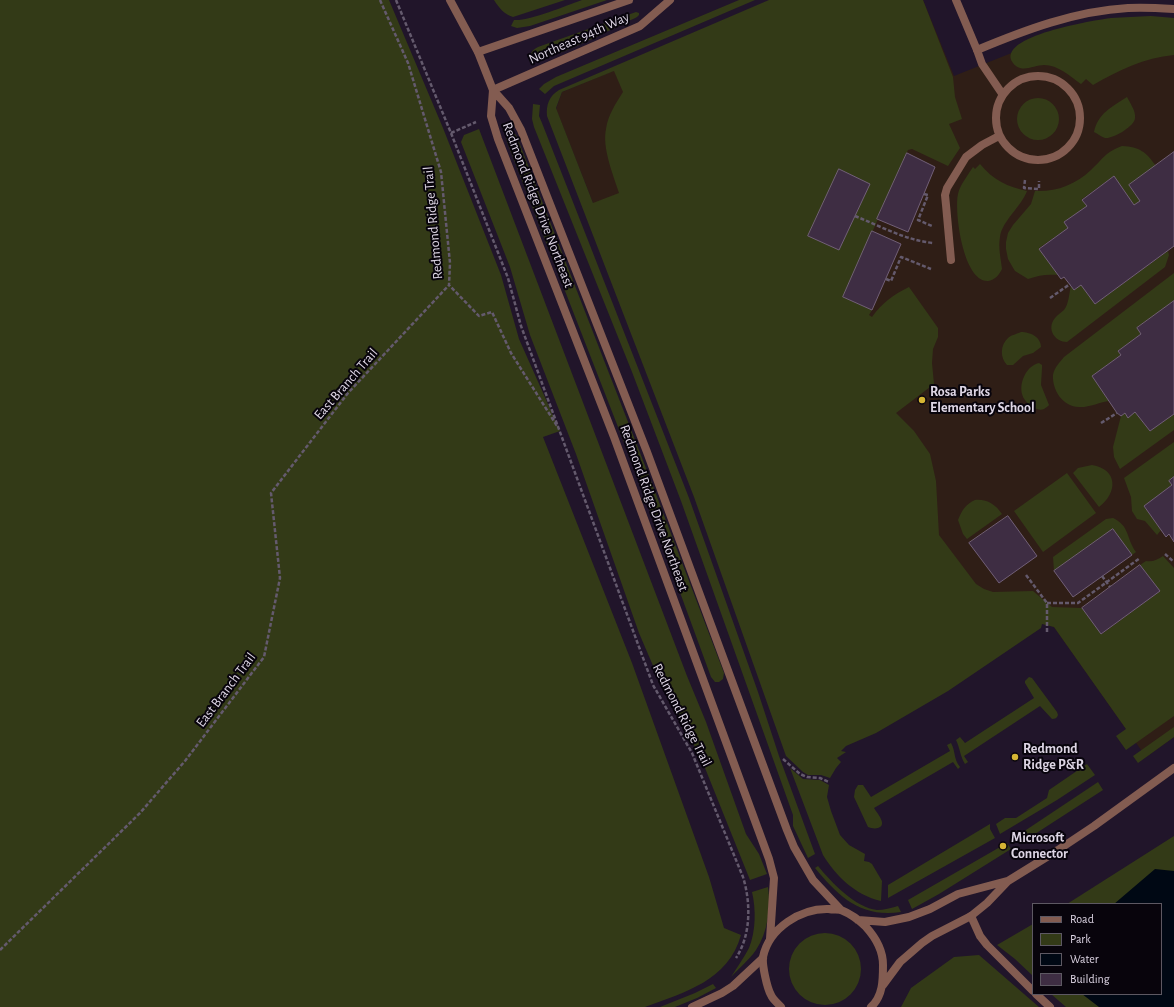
<!DOCTYPE html>
<style>
body{margin:0}
#map{position:relative;width:1174px;height:1007px;overflow:hidden;background:#21152a;font-family:"Alegreya Sans",sans-serif}
canvas{display:block}
.legend{position:absolute;left:1032px;top:903px;width:130px;height:92px;box-sizing:border-box;background:#08040c;border:1px solid #5d5862;margin:0;padding:5px 7px;list-style:none;font-size:12px;color:#ddd5e4}
.legend li{display:flex;align-items:center;gap:8px;height:20px}
.legend b{width:20px;border:1px solid #5d5862}
</style>
<div id="map">
<canvas width="1174" height="1007"></canvas>
<ul class="legend">
<li><b style="height:5px;background:#835c51"></b>Road</li>
<li><b style="height:11px;background:#333a17"></b>Park</li>
<li><b style="height:11px;background:#000814"></b>Water</li>
<li><b style="height:11px;background:#3e2d43"></b>Building</li>
</ul>
</div>
<script>
const ctx = document.querySelector('canvas').getContext('2d');
ctx.lineJoin = 'round';
function fill(path, color) { ctx.fillStyle = color; ctx.fill(path, 'evenodd'); }
function stroke(path, color, width, dash) { ctx.strokeStyle = color; ctx.lineWidth = width; ctx.lineCap = dash ? 'butt' : 'round'; ctx.setLineDash(dash || []); ctx.stroke(path); }
function drawText(font, color, halo, rows, align = 'center') {
  ctx.font = font + ' "Alegreya Sans",sans-serif'; ctx.lineWidth = 4; ctx.setLineDash([]); ctx.textBaseline = 'middle'; ctx.strokeStyle = halo; ctx.fillStyle = color; for (const [text, x, y, turn = 0] of rows) {
    ctx.save(); ctx.translate(x, y); ctx.rotate((+turn || 0) * Math.PI / 180); ctx.textAlign = isNaN(turn) ? turn : align; if (halo) ctx.strokeText(text, 0, 0); ctx.fillText(text, 0, 0); ctx.restore();
  }
}
const education = new Path2D(`
 M785,0H923L954,76L1039,42L1174,25V737L1146,757L1054,627L951,597L593,203L556,109L562,92Z`);
const green = new Path2D(`
 M0,0H389L443,128L501,275L519,339L560,431L543,437L632,663L709,877L724,928L741,935C728,981 685,992 645,1007H0Z
 M494,0H565L513,17C504,14 499,8 494,0Z
 M582,0H607L530,26L517,28L511,26L514,20C530,21 565,6 582,0Z
 M739,0H755L554,86L545,94L539,89L544,84L556,77Z
 M769,0H923L953,77L955,97L962,119L949,124L960,148L948,166L912,149L908,150L844,297L872,310L869,315L872,317C882,303 893,295 909,287L938,328V337L933,349L932,363L934,384L896,413L914,431L930,454L936,481L939,535L976,584L984,589L993,592L1033,591L1052,607L1082,608L1102,634L1160,591L1140,565L1146,561C1153,562 1157,560 1163,556L1174,568V716L1126,750L1116,736L1126,729L1054,627L1042,624L1041,628L948,691L876,733L846,746L841,751L846,752L837,758L841,762L836,768L830,778L821,775H808L803,772L786,756L694,497L547,116C546,105 549,96 559,90ZM614,71L623,92C616,103 608,115 606,129C602,148 613,174 619,193L593,203L556,108L562,92Z
 M636,12L639,13V15L637,17C618,26 550,62 534,59C528,54 532,50 538,47Z
 M1151,16L1174,18V55C1144,58 1119,70 1093,85L1086,79L1081,84C1070,76 1058,65 1044,65C1034,65 1021,74 1013,63C994,36 1096,20 1111,18C1124,17 1137,17 1151,16Z
 M1127,97C1130,103 1136,111 1135,118C1135,126 1113,139 1105,138C1101,137 1097,133 1094,132C1098,113 1112,107 1127,97Z
 M1017 119a21 21 0 1 1 42 0a21 21 0 1 1-42 0Z
 M533,104L540,105L539,116L542,123L689,498L758,692L779,756L815,854L808,858L793,826V815L681,501L632,372L534,127L532,119Z
 M479,129L687,676L706,722L746,834L759,854L767,874L750,880L701,758L663,689L639,633L576,454L530,335L510,267L461,142L464,135Z
 M511,133L515,134L517,137L651,481L724,673L723,679L719,682H715L711,677L641,486L507,142L506,137Z
 M1122,146C1140,147 1146,152 1156,166L1129,185L1140,201L1134,205L1114,176L1082,199L1087,206L1064,222L1068,228L1039,248L1058,275C1047,274 1039,275 1028,279L1015,271L1012,266L1008,259L1006,249V242L1008,233L1013,225L1031,204L1035,191C1056,192 1075,185 1091,170C1104,158 1104,153 1122,146Z
 M980,164C993,180 1008,187 1027,191C1021,207 1002,221 1000,237C998,248 1001,259 1002,269C999,275 995,280 988,281C963,282 954,211 958,194C960,185 968,175 973,167L975,169Z
 M1168,251L1169,255L1165,267L1067,342C1055,342 1046,329 1055,318C1057,315 1061,313 1064,310C1069,304 1069,293 1071,286L1074,290L1081,285L1095,304Z
 M1174,273V301L1137,328L1141,334L1118,351L1121,355L1092,376L1109,401C1101,402 1087,408 1079,407C1063,407 1052,390 1053,375C1054,368 1060,362 1064,357Z
 M1021,332C1030,332 1041,337 1041,347L1033,353L1023,356L1013,365H1007C1000,358 1000,345 1008,338C1011,335 1017,334 1021,332Z
 M1039,363L1042,365V368L1041,385L1049,405C1048,406 1046,408 1044,409C1038,412 1028,405 1025,400C1016,388 1025,366 1039,363Z
 M1135,412L1150,431L1174,414V430L1120,469L1114,457L1113,447L1121,416L1125,413L1128,417Z
 M1174,442V477L1169,481L1172,485L1144,506L1161,530L1157,535L1145,521L1137,519L1132,511L1131,497L1124,478Z
 M1092,465C1118,469 1118,493 1099,507L1073,473L1078,468Z
 M1067,473L1096,513L1043,552L1014,511Z
 M975,500C987,499 995,504 1002,514L967,539L963,534L958,520C962,510 966,504 975,500Z
 M1113,518C1130,526 1126,538 1136,552L1132,555L1113,529L1054,571L1053,557L1106,519Z
 M1029,677L1032,678L1057,712L1058,715C1057,718 1055,719 1052,719L1040,706L964,756L968,762L965,764C960,756 960,748 956,740L960,737L965,743L1034,698L1025,683V681Z
 M1174,727V737L1138,763L1133,756Z
 M951,743C956,752 953,758 960,767L958,769L953,762L874,808C877,813 888,825 878,828C874,829 871,828 868,827L854,797L855,790L858,785H863L871,797L950,751L947,745Z
 M1087,764L1095,775L1057,800L1000,834L996,824L1005,818H1016L1047,798L1049,790Z
 M790,768L803,779L820,780L829,785L827,797L831,811L840,835L849,845L865,854L864,861L869,862L872,864L882,881L881,901C855,895 836,876 823,855Z
 M1098,782L1103,790L1021,843L1017,836Z
 M990,824V829L995,838L888,898V885Z
 M1174,836V1007H1066L1051,994H1161V904H1067Z
 M1007,843L1011,849L939,894L912,909L908,900Z
 M818,866C831,882 856,908 877,910C884,910 891,908 898,906L901,912C861,918 839,897 815,868Z
 M768,887C771,907 768,932 756,950C749,960 739,968 731,977C737,967 744,958 749,948C756,931 756,909 752,892Z
 M1033,924V976L1015,959L997,945Z
 M789 969a36 36 0 1 1 72 0a36 36 0 1 1-72 0Z
 M979,955L1039,1007H901L911,988L954,957Z
 M713,984L716,988L697,998L675,1007H660L695,993Z`);
const water = new Path2D(`
 M1155,869L1174,871V1007H1099L1082,994H1161V904H1114Z`);
const building = new Path2D(`
 M1174,152V246L1095,304L1081,285L1074,290L1064,277L1061,279L1039,249L1068,228L1064,222L1087,206L1082,200L1114,176L1134,205L1140,201L1129,185Z
 M907,153L935,167L908,232L877,219Z
 M839,169L870,184L839,250L808,236Z
 M872,231L901,244L872,310L843,297Z
 M1174,301V414L1150,431L1135,412L1128,418L1125,413L1121,416L1117,413L1092,376L1121,355L1118,351L1141,334L1137,328Z
 M1174,477V542L1169,534L1166,537L1144,506L1172,485L1169,481Z
 M1008,516L1037,556L999,583L969,543Z
 M1113,529L1132,555L1073,597L1054,571Z
 M1140,565L1160,591L1101,634L1082,608Z`);
const path = new Path2D(`
 M380,0L408,63L441,172L450,263L449,285L479,316L492,312L511,353L557,426
 M396,0L451,133L508,278L521,326L653,685L692,753L743,877C751,903 751,935 736,958
 M451,133L476,122
 M1025,180L1024,188L1039,189V181
 M924,194L928,195L918,220L932,226
 M855,216C880,226 905,240 933,243
 M886,279L891,281L901,257L931,269
 M1050,298L1070,284
 M1101,423L1117,413
 M1165,554L1174,562
 M1026,575L1047,603V633
 M1102,576L1110,587
 M1047,603H1078L1140,558
 M783,759L800,774L807,777L820,778L829,782
 M0,950L140,813L185,761L264,657L280,578L271,493L348,393L449,285`);
const service = new Path2D(`
 M996 118a42 42 0 1 1 84 0a42 42 0 1 1-84 0Z
 M1003,95L982,64L977,50C1025,30 1075,11 1128,8C1143,7 1159,8 1174,9
 M951,260L946,205L945,195L947,188L966,157L982,145L999,136
 M971,916L980,936L987,945L1033,991
 M1036,994L1050,1007`);
const minor = new Path2D(`
 M956,0L977,50
 M478,52L629,0
 M493,90L640,26L670,0
 M692,1007L722,993L733,986L763,958`);
const tertiary = new Path2D(`
 M450,0L478,52L493,90L509,108L521,130L647,452L787,830L794,847L813,880L841,910
 M493,90L491,116L498,139L614,437L769,859L774,878L770,939
 M858,920L885,922L909,917L930,909L958,894L1007,881
 M883,985L900,962L922,943L932,936L971,916L987,903L1008,881L1058,850L1094,826L1174,768
 M781,1007C778,1003 773,1000 771,995C767,988 762,965 763,957C769,928 801,908 829,909C833,910 838,909 841,910C851,914 859,920 866,927C876,938 883,950 883,965C883,980 883,996 871,1007`);
const markers = [
 [922,400,4,"#d6b534"],
 [1015,757,4,"#d6b534"],
 [1003,846,4,"#d6b534"]
];
const streetNames = [
 ["Northeast 94th Way",579,38,-24],
 ["Redmond Ridge Drive Northeast",538,205,69],
 ["Redmond Ridge Trail",433,223,-95],
 ["East Branch Trail",346,384,-49],
 ["Redmond Ridge Drive Northeast",654,508,70],
 ["East Branch Trail",226,690,-53],
 ["Redmond Ridge Trail",682,715,63]
];
const poiNames = [
 ["Rosa Parks",930,392],
 ["Elementary School",930,408],
 ["Redmond",1023,749],
 ["Ridge P&R",1023,765],
 ["Microsoft",1011,838],
 ["Connector",1011,854]
];
fill(education, '#2f1e16');
fill(green, '#333a17');
fill(water, '#000814');
fill(building, '#3e2d43');
stroke(building, '#715f77', 1);
stroke(path, '#645a6d', 2.5, [4, 2]);
stroke(service, '#835c51', 8);
stroke(minor, '#835c51', 8);
stroke(tertiary, '#835c51', 8);
for (const [x, y, r, color] of markers) { const dot = new Path2D(); dot.arc(x, y, r, 0, 2 * Math.PI); ctx.fillStyle = color; ctx.fill(dot); stroke(dot, '#08040c', 1.5); }
drawText('14px', '#ddd5e4', '#08040c', streetNames);
drawText('bold 14px', '#ddd5e4', '#08040c', poiNames, 'left');
</script>
